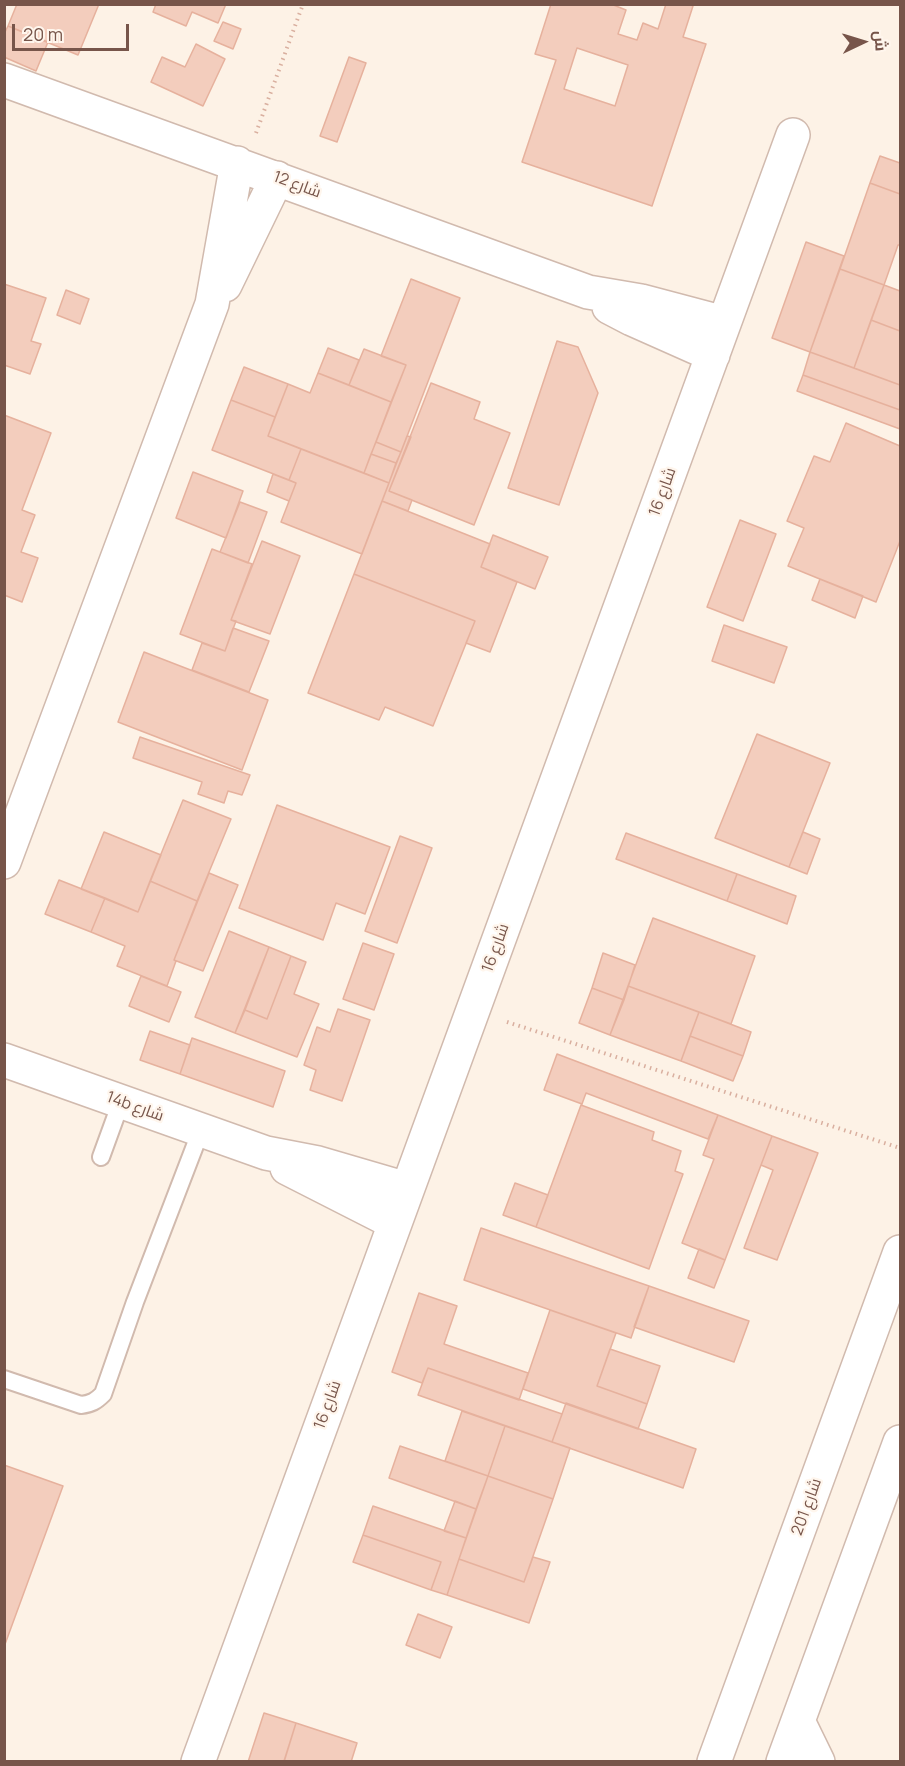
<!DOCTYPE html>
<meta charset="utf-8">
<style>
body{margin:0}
#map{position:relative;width:905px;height:1766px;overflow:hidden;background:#fdf2e6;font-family:Manrope,Cairo,sans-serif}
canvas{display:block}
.frame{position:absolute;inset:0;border:6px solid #77554a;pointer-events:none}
.north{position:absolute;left:833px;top:12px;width:60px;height:60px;-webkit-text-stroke:4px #fff6ed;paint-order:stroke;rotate:86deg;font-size:16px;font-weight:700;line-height:24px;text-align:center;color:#77554a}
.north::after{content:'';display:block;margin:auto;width:21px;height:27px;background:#77554a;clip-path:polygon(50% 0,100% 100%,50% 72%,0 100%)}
.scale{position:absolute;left:12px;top:24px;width:117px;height:27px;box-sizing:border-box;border:3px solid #77554a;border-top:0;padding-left:8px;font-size:18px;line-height:21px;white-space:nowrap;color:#77554a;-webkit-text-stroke:4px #fff6ed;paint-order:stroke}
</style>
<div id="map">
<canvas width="905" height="1766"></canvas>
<div class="frame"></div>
<div class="north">ش</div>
<div class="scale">20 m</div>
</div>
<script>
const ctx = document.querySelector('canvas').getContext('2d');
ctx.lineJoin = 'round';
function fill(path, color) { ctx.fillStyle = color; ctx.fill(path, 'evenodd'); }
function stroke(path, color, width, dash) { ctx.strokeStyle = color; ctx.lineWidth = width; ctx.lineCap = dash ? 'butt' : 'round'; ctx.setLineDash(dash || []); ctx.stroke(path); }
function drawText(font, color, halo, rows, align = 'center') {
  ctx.font = font + ' Manrope,Cairo,sans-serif'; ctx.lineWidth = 4.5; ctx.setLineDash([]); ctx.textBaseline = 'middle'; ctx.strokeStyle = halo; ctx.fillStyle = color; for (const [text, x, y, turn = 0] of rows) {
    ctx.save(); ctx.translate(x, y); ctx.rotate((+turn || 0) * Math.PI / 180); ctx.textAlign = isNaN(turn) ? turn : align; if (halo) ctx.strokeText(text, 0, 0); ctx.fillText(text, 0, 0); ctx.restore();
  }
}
const building = new Path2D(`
 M17,4H99L78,55L8,26Z
 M156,4H226L218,23L192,12L186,26L153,12Z
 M551,4H611L626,10L618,34L637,40L643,23L658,29L666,4H689L693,6L683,37L706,44L652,206L522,162L556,60L535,54ZM577,48L628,65L615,106L564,89Z
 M223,22L241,29L233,49L214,41Z
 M8,26L48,42L36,71L4,57V34Z
 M196,44L225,59L203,106L151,82L162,57L185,67Z
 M349,57L366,63L337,142L320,136Z
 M880,156L900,163V194L870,183Z
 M870,183L900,194V245H898L884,285L840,269Z
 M806,242L844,256L810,352L772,338Z
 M840,269L884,285L854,368L810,352Z
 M411,279L460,298L401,452L376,442L406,365L381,356Z
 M4,284L46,298L31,341L41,344L30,374L4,365Z
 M884,285L900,291V331L871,320Z
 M66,290L89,299L80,324L57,315Z
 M871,320L900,331V385L854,368Z
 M557,341L578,347L598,393L559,505L508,488Z
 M328,348L359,360L349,385L318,373Z
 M364,349L406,365L391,402L349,385Z
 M810,352L900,385V410L803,375Z
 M244,367L288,384L275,417L231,400Z
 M318,373L391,402L364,473L268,436L288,384L310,393Z
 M803,375L900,410V429L797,391Z
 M431,383L480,402L474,419L510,433L474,525L389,491Z
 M231,400L275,417L268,436L301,449L289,480L212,450Z
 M4,415L51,433L22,510L35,515L21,552L38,558L22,602L4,595Z
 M846,423L900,446V541L876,602L788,566L804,528L787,521L814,456L830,462Z
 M407,436L411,437L389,491L412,500L408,511L382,501Z
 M376,442L401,452L396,463L371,454Z
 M301,449L389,483L362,554L281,522L296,483L289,480Z
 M371,454L396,463L389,483L364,473Z
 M193,472L243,491L226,538L176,518Z
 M273,474L296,483L289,501L267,492Z
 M382,501L490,544L481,567L517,582L490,652L466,643L475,621L354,574Z
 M240,502L267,512L248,563L220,552Z
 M740,520L776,534L743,621L707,607Z
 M493,535L548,557L535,589L481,567Z
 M262,541L300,556L270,634L231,620Z
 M212,549L252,564L231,620L236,621L225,651L180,634Z
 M354,574L475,621L433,726L385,707L379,720L308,693Z
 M820,579L863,596L855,618L812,600Z
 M724,625L787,647L774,683L712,661Z
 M233,628L269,641L249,692L192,670L202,643L225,651Z
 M144,652L268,700L242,770L118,722Z
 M757,734L830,763L789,867L715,838Z
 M140,737L250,775L242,795L228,791L224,803L198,794L202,782L133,758Z
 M183,800L231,819L197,901L150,881Z
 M277,805L390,847L365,914L336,903L323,940L239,908Z
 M104,832L161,855L138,912L81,889Z
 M803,832L820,839L807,874L789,867Z
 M626,833L737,874L727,901L616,859Z
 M400,836L432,848L397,943L365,931Z
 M209,873L238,885L203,971L174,960Z
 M737,874L796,896L787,924L727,901Z
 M59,880L105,898L91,932L45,914Z
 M150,881L197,901L174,960L176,961L167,986L117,966L125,946L91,932L105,898L138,912Z
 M653,918L755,956L731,1024L628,986Z
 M229,931L269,947L235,1033L195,1017Z
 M363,943L394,954L374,1010L343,999Z
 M269,947L291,956L267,1019L245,1010Z
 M603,953L635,965L624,1000L592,988Z
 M291,956L306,962L294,994L319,1004L297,1057L235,1033L245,1010L267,1019Z
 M141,976L181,992L169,1022L129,1006Z
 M628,986L699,1012L681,1061L610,1035Z
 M592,988L624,1000L610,1035L579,1023Z
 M338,1009L370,1020L342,1101L310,1090L316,1070L304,1065L317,1027L330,1032Z
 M699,1012L751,1032L743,1056L690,1036Z
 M150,1031L190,1045L180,1074L140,1060Z
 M690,1036L743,1056L733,1081L681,1061Z
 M192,1038L285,1071L273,1107L180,1074Z
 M557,1054L718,1115L708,1139L586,1093L582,1104L544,1090Z
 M581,1105L654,1132L652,1140L681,1151L675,1171L683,1174L649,1269L536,1227Z
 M718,1115L772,1136L725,1260L682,1243L714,1159L703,1155Z
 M772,1136L818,1153L777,1260L744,1248L773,1170L761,1165Z
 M515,1183L548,1195L536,1227L503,1215Z
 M481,1228L649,1286L631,1338L464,1280Z
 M699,1249L725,1260L714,1288L688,1278Z
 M649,1286L749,1321L734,1362L634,1327Z
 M419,1293L457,1306L444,1344L528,1373L519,1400L428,1368L422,1383L392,1372Z
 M550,1310L616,1333L597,1386L647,1404L638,1429L523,1389Z
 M610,1349L660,1366L647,1404L597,1386Z
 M428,1368L562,1414L552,1442L418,1395Z
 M566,1403L696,1449L683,1488L552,1442Z
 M462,1411L505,1426L488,1476L445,1461Z
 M505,1426L570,1448L553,1499L488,1476Z
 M400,1446L488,1476L476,1509L389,1478Z
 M4,1465L63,1486L4,1647Z
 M488,1476L553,1499L524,1582L459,1559Z
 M455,1501L476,1509L466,1538L444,1531Z
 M373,1506L466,1538L447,1595L431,1590L441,1562L363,1535Z
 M363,1535L441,1562L431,1590L353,1562Z
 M533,1557L550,1562L529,1623L447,1595L459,1559L524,1582Z
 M418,1614L452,1627L440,1658L406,1645Z
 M264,1713L296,1723L284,1762H248Z
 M296,1723L357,1743L351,1762L284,1761Z`);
const path = new Path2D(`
 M256,133L303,4
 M507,1022L900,1148`);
const service = new Path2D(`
 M101,1157L121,1102
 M4,1379L81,1405C91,1404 96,1401 103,1394L135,1302L201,1130`);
const minor = new Path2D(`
 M4,80L588,292L641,301L724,323
 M225,285L277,178
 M609,307L632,319L713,355
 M4,862L212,304L237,163
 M4,1060L266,1153L318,1163L407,1189
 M287,1168L395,1223
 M198,1762L793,135`);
const tertiary = new Path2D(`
 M798,1721L818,1762
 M714,1762L900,1252
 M783,1762L900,1442`);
const streetNames = [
 ["شارع 12",297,185,20],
 ["شارع 16",663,492,-70],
 ["شارع 16",496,948,-70],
 ["14b شارع",135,1107,20],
 ["شارع 16",328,1405,-70],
 ["شارع 201",807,1507,-70]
];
fill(building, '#f3cdbd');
stroke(building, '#e6b19d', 1.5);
stroke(service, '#d1baae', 20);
stroke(minor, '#d1baae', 36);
stroke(tertiary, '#d1baae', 36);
stroke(path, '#d9af9f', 4, [1.5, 4.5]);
stroke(service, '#fff', 16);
stroke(minor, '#fff', 33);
stroke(tertiary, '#fff', 33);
drawText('16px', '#77554a', '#fff6ed', streetNames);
</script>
